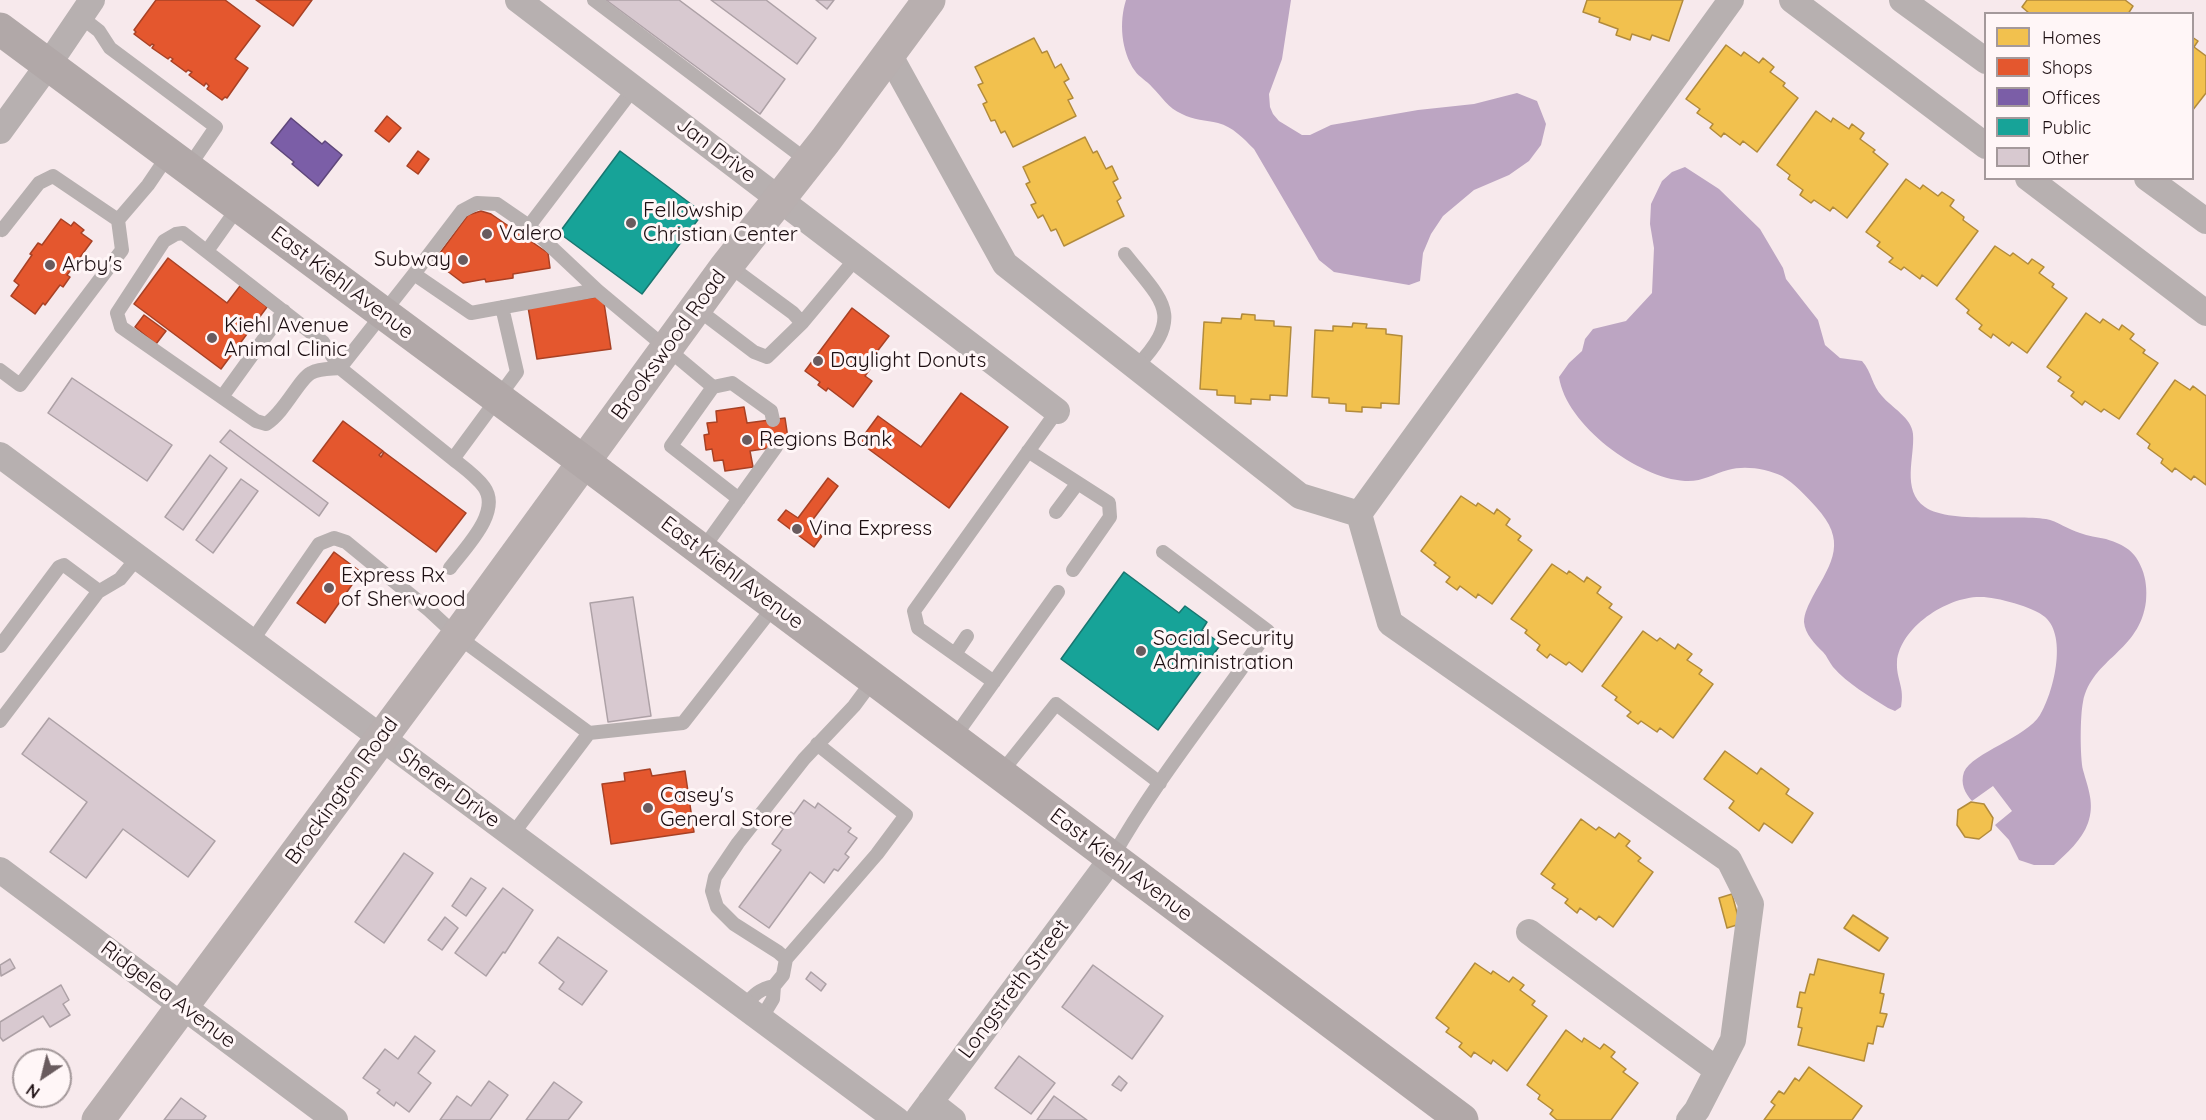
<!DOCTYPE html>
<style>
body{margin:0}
#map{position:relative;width:2206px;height:1120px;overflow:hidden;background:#f7e9ec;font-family:Quicksand,sans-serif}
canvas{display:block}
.legend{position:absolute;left:1984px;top:12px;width:210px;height:168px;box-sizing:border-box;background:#fff6f7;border:2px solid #a4999b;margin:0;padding:8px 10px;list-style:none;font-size:18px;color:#1c0e11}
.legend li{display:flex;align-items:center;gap:12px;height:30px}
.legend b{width:30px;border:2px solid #a4999b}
.north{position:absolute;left:12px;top:1048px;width:60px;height:60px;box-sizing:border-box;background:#fff6f7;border:2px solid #a4999b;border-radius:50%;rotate:215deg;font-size:16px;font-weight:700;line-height:24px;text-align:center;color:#1c0e11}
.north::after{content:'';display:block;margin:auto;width:21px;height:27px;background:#695b5e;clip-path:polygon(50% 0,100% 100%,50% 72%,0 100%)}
</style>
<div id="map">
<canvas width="2206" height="1120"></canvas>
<ul class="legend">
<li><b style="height:16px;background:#f2c14e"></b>Homes</li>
<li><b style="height:16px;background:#e4572e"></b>Shops</li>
<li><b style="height:16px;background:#7b5ea7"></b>Offices</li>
<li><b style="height:16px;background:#17a398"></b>Public</li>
<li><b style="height:16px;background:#d8c9d0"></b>Other</li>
</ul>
<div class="north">N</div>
</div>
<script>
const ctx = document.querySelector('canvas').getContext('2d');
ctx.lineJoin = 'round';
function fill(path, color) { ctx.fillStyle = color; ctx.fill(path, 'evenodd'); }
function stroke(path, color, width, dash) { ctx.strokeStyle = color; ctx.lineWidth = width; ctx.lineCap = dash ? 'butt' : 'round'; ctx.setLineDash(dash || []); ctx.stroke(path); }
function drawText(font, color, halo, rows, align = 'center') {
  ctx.font = font + ' Quicksand,sans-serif'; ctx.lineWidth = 6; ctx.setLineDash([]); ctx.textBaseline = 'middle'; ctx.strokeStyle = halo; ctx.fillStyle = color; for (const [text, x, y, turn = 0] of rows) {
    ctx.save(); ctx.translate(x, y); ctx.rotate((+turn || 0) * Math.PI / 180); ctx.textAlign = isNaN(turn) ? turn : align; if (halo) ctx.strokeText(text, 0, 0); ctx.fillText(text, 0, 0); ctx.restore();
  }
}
const water = new Path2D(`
 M1126,0H1291L1282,59L1269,94L1270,107L1273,114L1279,121L1302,135H1310L1331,125L1418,110L1474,104L1517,93L1537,101L1546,124L1541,145L1529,161L1509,175L1474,190L1443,216L1431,234L1423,253L1420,281L1409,285L1334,272L1319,260L1254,149C1243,138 1233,127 1218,123C1206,120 1193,120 1182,114C1168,108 1162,97 1152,87C1147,81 1139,77 1135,71C1121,51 1119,22 1126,0Z
 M1685,167L1719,189L1760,229L1783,268L1786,279L1818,320L1825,345L1840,358L1862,361C1872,372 1872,386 1882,396C1891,407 1912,418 1913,434C1915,457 1901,490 1925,507C1949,524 2017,514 2046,519C2057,521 2069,530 2080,533C2088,536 2097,537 2106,539C2125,545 2135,551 2142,569C2146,579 2147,590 2146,601C2140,652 2092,658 2083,702C2080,716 2080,757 2083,770C2088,788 2095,804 2088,823C2082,840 2067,853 2054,865H2034L2019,860L2009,840L1995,825L2012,811L1993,786L1972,801C1965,793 1960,784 1964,772C1972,753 2027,737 2040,715C2053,694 2068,637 2045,617C2034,607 1996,597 1981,597C1948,596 1900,627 1897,662C1896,679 1905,687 1901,707L1895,711L1888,708C1869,696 1848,684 1833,667C1829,662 1827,656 1823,652C1815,644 1805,634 1804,622C1804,613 1809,604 1813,596C1833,561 1847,541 1816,507C1806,496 1794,483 1782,476C1767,469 1745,465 1728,470C1713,474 1702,482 1685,481C1638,478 1566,425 1559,377L1569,363L1582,351L1585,339L1593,329L1626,321L1652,293L1654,248L1650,224L1651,204L1662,181L1672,172Z`);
const homes = new Path2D(`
 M1587,0H1683L1669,41L1652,35L1650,40L1632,34L1630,40L1616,35L1618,29L1599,22L1600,18L1583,12Z
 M2027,0H2125L2133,6L2128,14H2030L2022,7Z
 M2192,37L2198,41L2194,47L2206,56V93L2192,111Z
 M1034,38L1042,53L1047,51L1055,68L1061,64L1069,79L1064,82L1073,98L1068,100L1076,116L1013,147L1005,131L1001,133L995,120L991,121L983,104L987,102L978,85L983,83L975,67Z
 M1726,45L1741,56L1744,52L1759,63L1763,58L1774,67L1770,72L1785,83L1783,86L1798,98L1757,152L1743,141L1740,145L1724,133L1721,137L1710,128L1713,124L1697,113L1700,109L1686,99Z
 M1816,111L1831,122L1833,118L1849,129L1852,124L1864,133L1860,139L1875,150L1873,152L1888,164L1847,218L1833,207L1830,211L1814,200L1811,203L1800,195L1803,190L1788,179L1790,175L1777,165Z
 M1085,137L1093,153L1097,151L1106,169L1112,166L1118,179L1113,182L1121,198L1117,201L1124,216L1064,246L1056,229L1051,231L1043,215L1038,218L1031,205L1036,203L1026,184L1030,182L1023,167Z
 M1906,179L1920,189L1923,185L1938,196L1942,192L1954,200L1950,206L1964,217L1963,220L1978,231L1937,286L1922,275L1920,279L1904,267L1901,270L1889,262L1893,258L1877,246L1880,242L1866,232Z
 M1995,246L2010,256L2013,253L2028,264L2032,259L2044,267L2039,273L2054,284L2052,287L2067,298L2027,353L2012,342L2009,346L1993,334L1991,338L1979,329L1982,325L1967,313L1969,310L1956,299Z
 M2086,313L2100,323L2103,319L2119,330L2122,325L2134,334L2130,339L2145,350L2143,353L2158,363L2119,419L2104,409L2101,412L2085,401L2082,405L2071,396L2074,392L2058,381L2061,377L2047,367Z
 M1242,314L1255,315V320L1274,321V326L1291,327L1287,396L1270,395V400L1251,399V404L1235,403V396L1217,395V390L1200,389L1204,322L1221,323L1222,318L1241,319Z
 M1353,323L1367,324L1366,328L1386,329V334L1402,336L1399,404L1381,403V408L1362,407V412L1346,411V404L1329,403V398L1312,397L1315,330L1333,331V326L1352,327Z
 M2175,380L2190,390L2193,386L2206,396V485L2194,476L2191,480L2175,468L2172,472L2161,463L2163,459L2148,448L2150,444L2137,434Z
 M1461,496L1476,506L1478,503L1494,514L1497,509L1510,519L1506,525L1521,536L1518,540L1532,550L1492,604L1478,594L1476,598L1460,586L1457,590L1446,582L1450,577L1434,565L1436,563L1421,551Z
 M1552,564L1567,574L1569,571L1584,582L1587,577L1601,587L1597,593L1612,604L1609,608L1622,617L1582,672L1569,662L1566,665L1550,654L1547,658L1537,650L1540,645L1525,633L1527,630L1511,619Z
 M1643,631L1657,641L1660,638L1675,649L1678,644L1692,654L1687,660L1702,670L1699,674L1713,684L1673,738L1660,728L1657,732L1641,721L1638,724L1627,716L1631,712L1615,700L1617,697L1602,686Z
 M1725,751L1757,774L1761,768L1789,789L1786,794L1813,813L1792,843L1764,823L1759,831L1729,808L1734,801L1704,779Z
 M1971,802L1984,804L1993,818L1991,830L1979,839L1965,837L1957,825L1958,810Z
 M1581,819L1596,830L1599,827L1615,838L1619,833L1630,841L1626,846L1641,858L1638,861L1653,872L1613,927L1599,916L1596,920L1580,908L1577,913L1565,903L1568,899L1552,888L1555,884L1541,874Z
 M1732,894L1740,924L1727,928L1719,898Z
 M1853,915L1888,938L1879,951L1844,928Z
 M1818,959L1884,974L1880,993L1884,994L1880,1013L1887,1014L1883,1027L1877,1026L1873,1044L1868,1043L1864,1061L1798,1045L1802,1028L1798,1027L1802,1008L1797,1007L1800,992L1805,993L1810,974L1814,975Z
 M1475,963L1491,974L1493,971L1509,982L1513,977L1524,985L1520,990L1535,1001L1532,1005L1547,1016L1507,1071L1493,1060L1491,1064L1474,1052L1471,1057L1459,1047L1462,1043L1446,1032L1449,1028L1436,1018Z
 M1566,1030L1582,1042L1584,1038L1600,1049L1604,1044L1615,1052L1611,1057L1626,1069L1623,1072L1638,1083L1611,1120H1557L1550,1114L1553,1110L1538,1099L1540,1095L1527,1085Z
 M1809,1067L1862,1106L1852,1120H1764L1775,1105L1771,1102L1779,1091L1784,1094L1795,1078L1799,1081Z`);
const shops = new Path2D(`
 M156,0H225L260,26L235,59L248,68L227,98L225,97L222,100L207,89L209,86L206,83L204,86L189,75L192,72L188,70L186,72L171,61L173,59L170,57L168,59L152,48L154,45L152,44L150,46L134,34L136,32L134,30Z
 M256,0H312L293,26Z
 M387,116L401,128L389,142L375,131Z
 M418,151L429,159L418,174L407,166Z
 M481,211L491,214L548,253L550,268L513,274V278L486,282L485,279L463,283L434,261L468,215Z
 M61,219L71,226L74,222L84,230L81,233L92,241L67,275L70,277L63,287L60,285L45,305L43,303L35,314L11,296L19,285L14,281L32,255L30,254L38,243L42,245Z
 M168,258L227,303L240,286L267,307L221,369L134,304Z
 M603,296L611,349L537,359L528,307Z
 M852,308L889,336L869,362L873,365L865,376L872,381L853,407L828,388L826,391L818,385L820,382L805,371Z
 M144,315L166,331L156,344L135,327Z
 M961,393L1008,427L949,508L859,442L878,416L921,447Z
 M744,407L747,423L785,418L789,445L750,451L753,467L725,471L723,460L714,461L712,449L706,450L704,435L709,434L707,423L717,422L716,411Z
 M343,421L383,451L379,455L381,457L384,452L466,513L436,552L313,461Z
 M828,478L838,486L808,526L822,536L814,547L778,520L786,510L798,518Z
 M334,552L361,572L325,623L297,603Z
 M650,769L652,776L685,771L694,832L611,844L602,784L625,781L624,773Z`);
const offices = new Path2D(`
 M291,118L322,144L325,141L342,155L318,186L292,164L294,162L271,143Z`);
const public = new Path2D(`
 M620,151L703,213L642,294L559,233Z
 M1124,572L1179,613L1185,606L1207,622L1202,630L1221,644L1158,730L1061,659Z`);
const building = new Path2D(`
 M606,0H679L785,79L760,114Z
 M711,0H766L816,38L797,64Z
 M816,0H834L827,9Z
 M72,378L172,445L147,481L48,413Z
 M230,430L328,503L319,516L220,442Z
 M210,455L227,468L183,530L165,517Z
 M241,479L258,491L213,553L196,540Z
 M633,597L651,716L608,722L590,603Z
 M49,718L215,841L188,877L123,829L86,878L50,852L87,802L22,754Z
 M804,800L815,808L818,803L851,828L848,832L857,838L845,854L849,857L838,871L834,869L824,883L810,872L769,928L739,907L781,850L772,844L783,829L780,827L791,812L794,814Z
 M404,853L433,873L384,943L355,922Z
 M471,878L486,888L466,916L452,906Z
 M503,888L533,910L505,953L503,952L486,976L455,953Z
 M445,917L458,928L442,950L428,940Z
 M558,937L607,971L582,1005L559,989L564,982L539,963Z
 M10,959L15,968L1,976L0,965Z
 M1093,965L1163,1016L1132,1059L1062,1007Z
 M811,972L826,984L821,991L806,979Z
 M61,985L69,1000L63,1004L70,1015L50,1027L43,1016L3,1041L0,1037V1022Z
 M415,1036L435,1051L418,1073L431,1083L409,1112L396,1102L394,1106L377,1093L380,1090L363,1078L385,1049L398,1059Z
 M1019,1056L1055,1083L1031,1114L995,1088Z
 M1119,1076L1127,1083L1121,1091L1112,1085Z
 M489,1081L508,1095L490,1120H440L457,1096L471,1106Z
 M554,1082L582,1102L568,1120H526Z
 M1054,1096L1087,1120H1037Z
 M181,1098L206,1116L203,1120H164Z`);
const service = new Path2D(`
 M594,0L809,162
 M81,17L99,31L110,48L216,127L188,168
 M529,226L634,88
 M0,229L2,230L39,183L53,176L118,220L148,185L169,154
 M207,251L239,206
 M1125,254C1162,301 1186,315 1136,367
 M414,274L462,211L477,203L497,204L529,226L597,290
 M696,308L754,352L767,357L802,323L793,313L728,265
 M802,323L857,257
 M0,370L20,385L122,250L118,220
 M222,397L284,311
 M1028,451L1109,503L1110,517L1073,570
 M453,459L340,368L323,342L183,233L176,234L164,241L117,313L121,327L256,421L266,424C285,412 299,379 311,373C320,368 331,369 340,368L414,274L471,313L597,290L713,387
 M739,499L671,446L713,387L732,383L771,411L773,420
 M1056,512L1077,484
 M702,550L776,447
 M450,568C465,548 502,512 484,487C476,476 463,467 453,459L517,372L502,307
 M252,641L319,544L334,538L346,542L429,610L457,636L589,733
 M0,646L59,567L64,565L99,591
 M955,654L967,636
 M994,682L918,628L914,611L1057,411
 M0,721L98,592L120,579L138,557
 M953,739L1058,592
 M1000,774L1056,704L1160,783
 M512,835L589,733L683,723L775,605
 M1112,858C1157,778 1216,707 1268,631L1163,552
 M786,959L877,854L906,815L817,744
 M774,986L783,975L786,959L778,952L734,924L717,907L712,891L715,877L738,843L804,759L854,706L874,679
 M744,1006C754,995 759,989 774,986L773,999L761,1019`);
const minor = new Path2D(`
 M518,0L1057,411
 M1792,0L1986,146
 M1902,0L1986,61
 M889,54L1005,264L1300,496L1359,514L1390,623L1729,860L1751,904L1733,1040L1697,1110L1689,1120
 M0,131L48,65L92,0
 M2028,178L2206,313
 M2147,178L2206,221
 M0,455L897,1120
 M1359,514L1731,0
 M0,870L335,1120
 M1529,932L1717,1070
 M930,1102L953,1120
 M917,1120L1112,858`);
const secondary = new Path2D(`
 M98,1120L457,636L725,268L825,141L929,0`);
const primary = new Path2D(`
 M0,29L584,462L1462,1120`);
const markers = [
 [631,223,6,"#695b5e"],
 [487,234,6,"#695b5e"],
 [463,260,6,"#695b5e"],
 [50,265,6,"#695b5e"],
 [212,338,6,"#695b5e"],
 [818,361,6,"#695b5e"],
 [747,440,6,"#695b5e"],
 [797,529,6,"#695b5e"],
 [329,588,6,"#695b5e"],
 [1141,651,6,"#695b5e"],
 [648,808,6,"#695b5e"]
];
const streetNames = [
 ["Jan Drive",716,150,37],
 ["East Kiehl Avenue",342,283,37],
 ["Brookswood Road",669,345,-54],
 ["East Kiehl Avenue",732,573,37],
 ["Sherer Drive",449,788,36],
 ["Brockington Road",342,791,-54],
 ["East Kiehl Avenue",1121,865,37],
 ["Longstreth Street",1014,989,-53],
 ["Ridgelea Avenue",168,995,37]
];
const poiNames = [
 ["Fellowship",643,211],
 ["Christian Center",643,235],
 ["Valero",499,234],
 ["Subway",451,260,"right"],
 ["Arby's",62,265],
 ["Kiehl Avenue",224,326],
 ["Animal Clinic",224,350],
 ["Daylight Donuts",830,361],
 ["Regions Bank",759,440],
 ["Vina Express",809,529],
 ["Express Rx",341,576],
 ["of Sherwood",341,600],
 ["Social Security",1153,639],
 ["Administration",1153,663],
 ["Casey's",660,796],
 ["General Store",660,820]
];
fill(water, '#bca5c2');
fill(homes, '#f2c14e');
stroke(homes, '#b28b3c', 1.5);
fill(shops, '#e4572e');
stroke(shops, '#a84125', 1.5);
fill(offices, '#7b5ea7');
stroke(offices, '#5e467a', 1.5);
fill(public, '#17a398');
stroke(public, '#187670', 1.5);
fill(building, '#d8c9d0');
stroke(building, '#ada1a6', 1.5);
stroke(service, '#b7b0b0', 14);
stroke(minor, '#b7b0b0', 26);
stroke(secondary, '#b8afaf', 33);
stroke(primary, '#b1a8a8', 33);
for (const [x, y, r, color] of markers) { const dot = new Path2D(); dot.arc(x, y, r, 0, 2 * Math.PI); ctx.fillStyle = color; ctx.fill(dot); stroke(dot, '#fff6f7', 2); }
drawText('21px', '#1c0e11', '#fff6f7', streetNames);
drawText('21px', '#1c0e11', '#fff6f7', poiNames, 'left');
</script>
